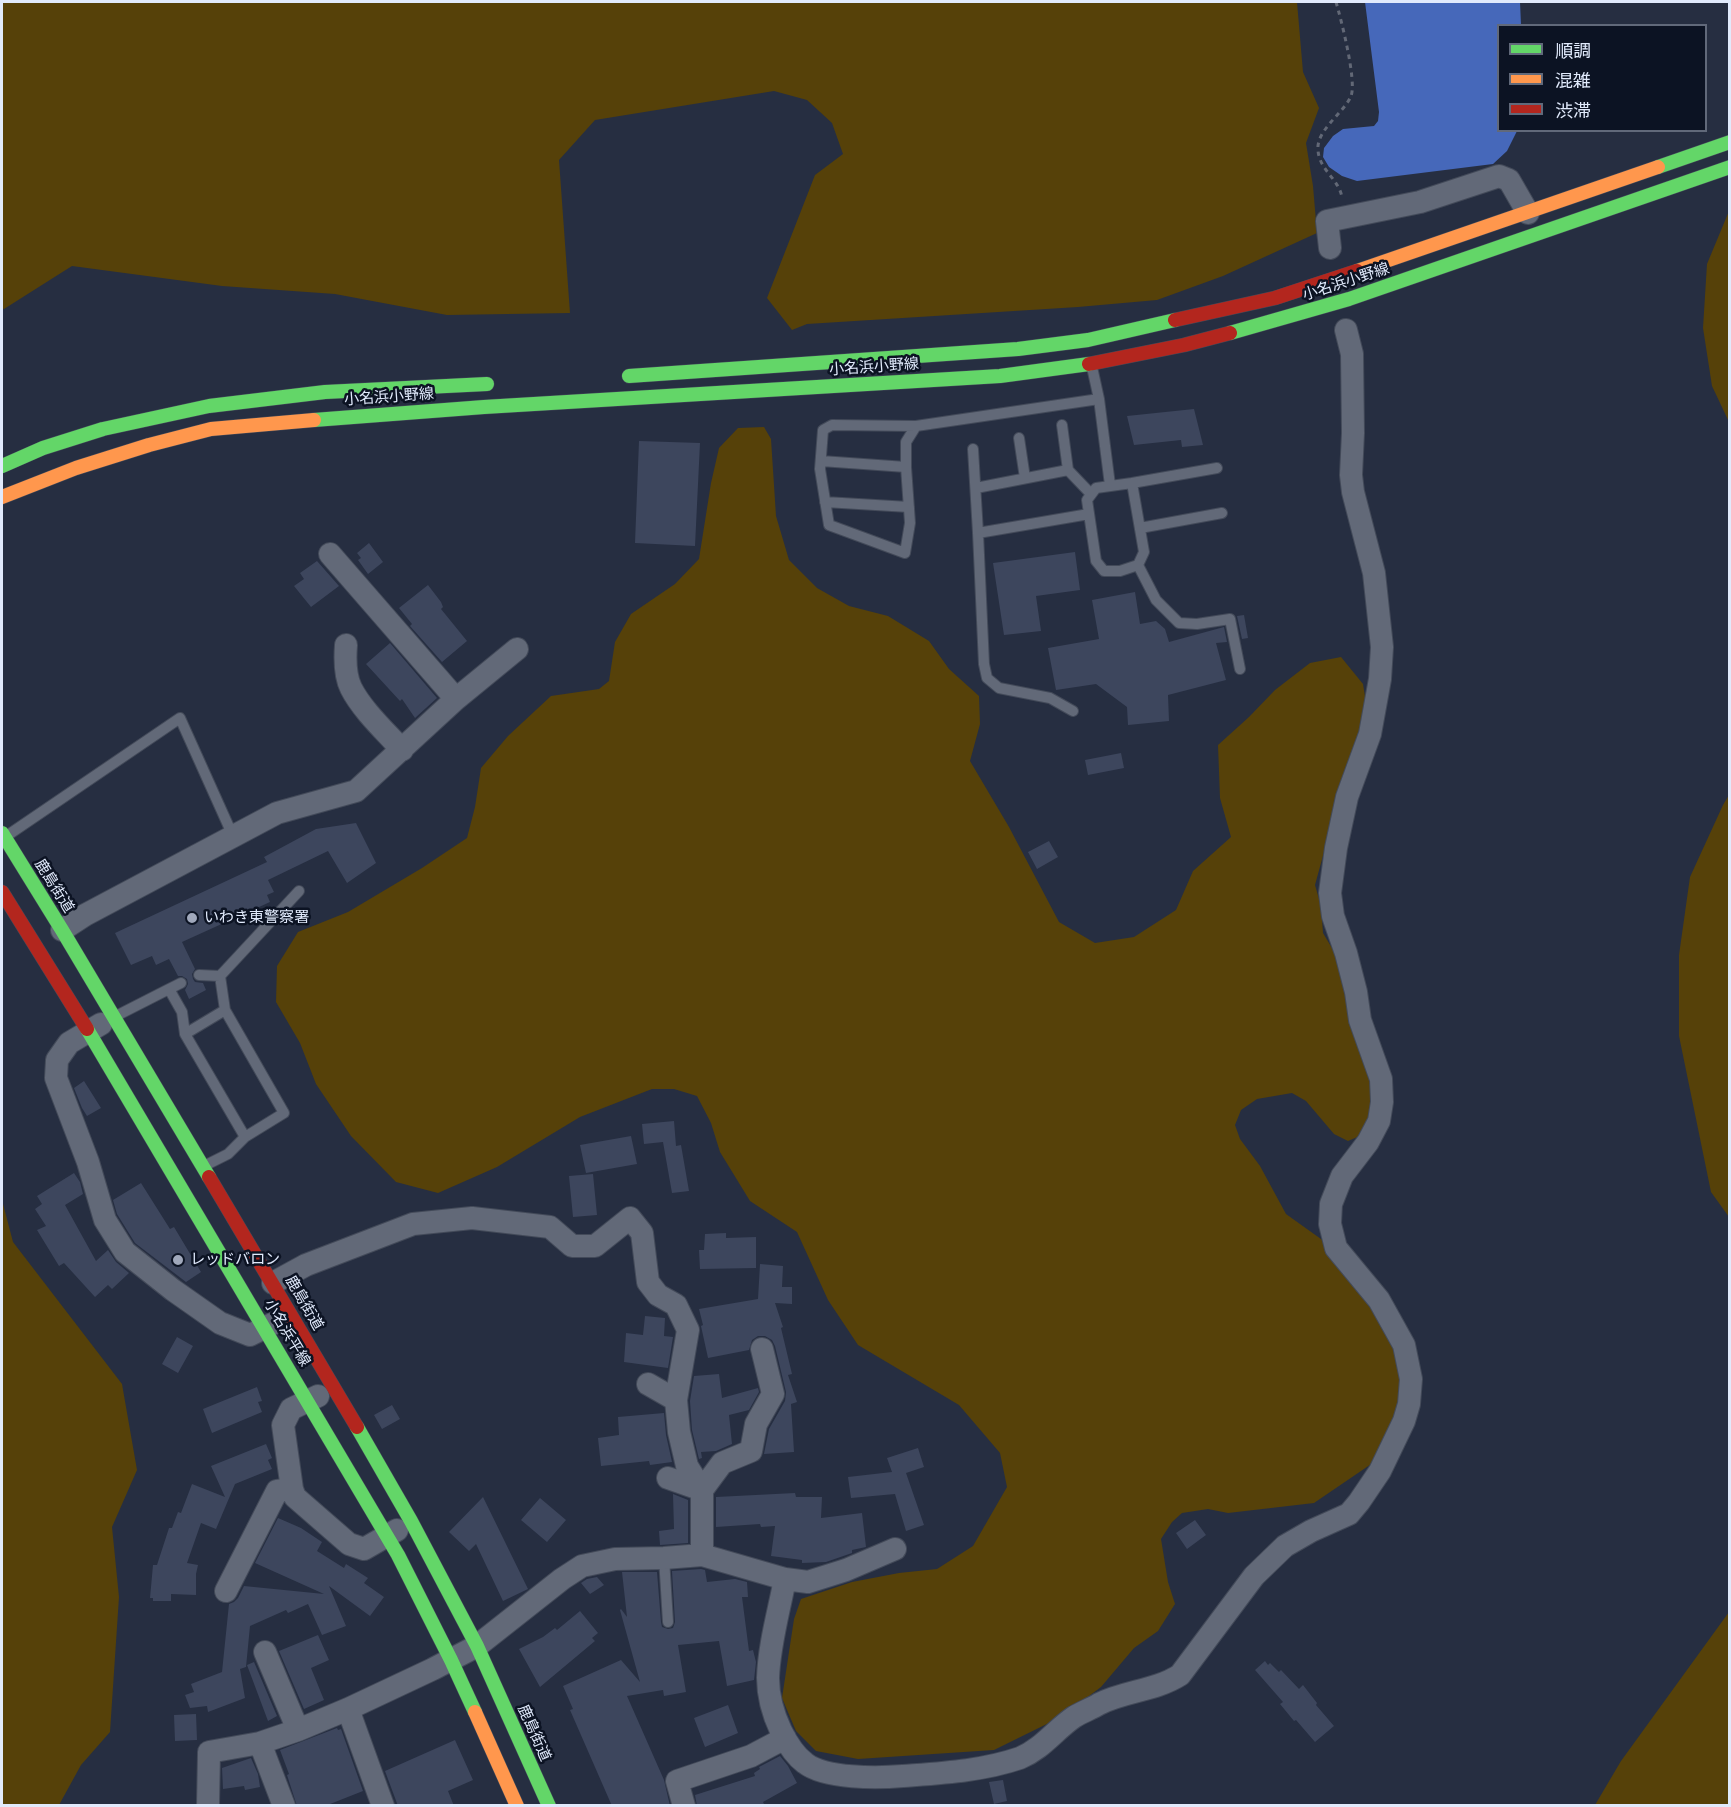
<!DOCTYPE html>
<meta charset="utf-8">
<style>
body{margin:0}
#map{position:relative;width:1731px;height:1807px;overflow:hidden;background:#262e41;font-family:"Work Sans","Noto Sans JP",sans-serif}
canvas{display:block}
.frame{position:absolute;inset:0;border:3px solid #e1eafc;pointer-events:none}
.legend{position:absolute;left:1497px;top:24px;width:210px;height:108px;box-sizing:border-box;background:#0c1323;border:2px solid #61697a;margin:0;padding:8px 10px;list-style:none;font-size:18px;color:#e1eafc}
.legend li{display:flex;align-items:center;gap:12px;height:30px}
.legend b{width:30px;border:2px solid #61697a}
</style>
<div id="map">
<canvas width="1731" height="1807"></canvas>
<div class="frame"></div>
<ul class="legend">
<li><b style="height:8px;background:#63d668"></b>順調</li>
<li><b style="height:8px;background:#ff974d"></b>混雑</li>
<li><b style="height:8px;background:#b3261e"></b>渋滞</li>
</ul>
</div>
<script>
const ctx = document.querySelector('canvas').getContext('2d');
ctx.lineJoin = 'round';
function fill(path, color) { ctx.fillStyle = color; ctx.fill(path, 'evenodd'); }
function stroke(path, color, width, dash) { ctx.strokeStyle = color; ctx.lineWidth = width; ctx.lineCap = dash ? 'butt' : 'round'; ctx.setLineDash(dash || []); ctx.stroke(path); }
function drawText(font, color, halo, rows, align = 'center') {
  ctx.font = font + ' "Work Sans","Noto Sans JP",sans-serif'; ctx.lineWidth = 5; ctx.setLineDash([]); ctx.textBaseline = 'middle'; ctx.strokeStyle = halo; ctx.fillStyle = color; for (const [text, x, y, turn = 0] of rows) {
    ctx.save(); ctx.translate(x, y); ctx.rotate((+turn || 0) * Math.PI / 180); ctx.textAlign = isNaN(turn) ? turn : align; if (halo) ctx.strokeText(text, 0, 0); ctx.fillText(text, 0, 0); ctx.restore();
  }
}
const green = new Path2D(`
 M2,2H1297L1303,72L1319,108L1306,143L1313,186L1317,233L1223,276L1157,300L1078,307L807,324L792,330L767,298L815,175L843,154L832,123L807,100L774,91L595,120L559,160L570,313L447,315L335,294L222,286L72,266L4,309L2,308Z
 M1729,211V422L1712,386L1703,328L1707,264Z
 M764,427L771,439L776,516L789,560L817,588L849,606L888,616L929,641L949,669L979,696L980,724L970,761L1009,827L1059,922L1095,943L1134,937L1176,910L1193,871L1231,837L1220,798L1218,745L1249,717L1275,690L1310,663L1341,657L1363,684L1368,715L1330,830L1315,885L1321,906L1323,933L1339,960L1371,1072V1109L1362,1135L1348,1141L1334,1134L1306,1101L1292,1093L1257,1099L1241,1110L1235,1125L1240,1139L1260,1166L1286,1214L1321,1239L1374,1305L1398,1353L1405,1397L1383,1456L1314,1503L1228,1513L1208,1509L1182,1513L1172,1522L1161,1539L1168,1582L1175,1604L1158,1631L1134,1648L1101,1687L1061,1717L994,1750L858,1759L816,1751L796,1731L782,1698L794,1619L801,1599L852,1582L899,1573L937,1569L973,1546L1007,1487L1000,1453L959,1405L858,1345L828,1300L797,1232L750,1201L720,1152L711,1123L697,1096L674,1089H652L580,1117L497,1167L438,1193L396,1182L351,1136L316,1084L300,1043L276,1002L277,966L298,932L348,912L422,868L467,838L475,807L481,768L508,736L551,696L599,689L609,681L615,642L631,614L675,584L699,559L711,483L719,448L738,428Z
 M1729,795V1217L1711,1192L1679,1036V955L1690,877L1723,805Z
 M2,1200L13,1242L122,1384L137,1470L112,1527L119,1597L110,1732L81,1765L59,1805H2Z
 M1729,1612V1805H1595L1621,1761Z`);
const water = new Path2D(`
 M1365,2H1520L1521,25L1498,26V130L1517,131L1507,151L1493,164L1357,181L1342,176L1329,167L1323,157L1324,148L1333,136L1343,129L1374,126L1378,121L1379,112Z`);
const building = new Path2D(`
 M1194,409L1203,445L1182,447L1181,440L1134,445L1127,416Z
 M639,441L700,443L695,546L635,543Z
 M369,543L383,562L368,574L358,560L361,558L357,553Z
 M1075,552L1080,590L1036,596L1041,631L1004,635L993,563Z
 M317,561L339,586L311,607L294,586L304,579L300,573Z
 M428,585L441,602L443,607L441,609L467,641L442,662L410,626L412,624L399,608Z
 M1135,592L1140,624L1156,621L1165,629L1169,642L1224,627L1227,642L1216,643L1226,680L1168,695L1169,721L1128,725L1127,707L1096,684L1056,690L1048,648L1099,639L1092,600Z
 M1244,615L1248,638L1242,639L1237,616Z
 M390,643L437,698L415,718L402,699L400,701L366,664Z
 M1121,753L1124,768L1088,775L1085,760Z
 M356,823L376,863L347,883L328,851L268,880L274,892L267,895L270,902L182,942L195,969L192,974L193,979L195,982L203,983L206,990L189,999L185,990L188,984L187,979L182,976H178L169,959L156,965L152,956L131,965L115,933L267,862L264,857L316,829Z
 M1049,841L1058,857L1037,869L1028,852Z
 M84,1081L101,1108L87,1116L82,1108L74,1088Z
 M674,1121L676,1146L681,1145L689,1191L672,1193L663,1142L644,1144L642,1124Z
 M631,1136L637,1164L586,1173L580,1145Z
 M74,1173L80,1182L83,1194L65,1205L96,1261L108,1250L116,1262L129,1273L112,1289L108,1285L95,1297L64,1263L59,1266L37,1230L46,1226L35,1209L42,1204L37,1196Z
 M593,1174L597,1215L573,1217L569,1176Z
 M141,1183L170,1229L174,1227L201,1272L186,1282L135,1243L117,1214L113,1200Z
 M726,1233V1238L756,1237V1268L700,1269L699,1250H704L705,1234Z
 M760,1264L783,1266L782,1287H792V1304L775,1303L783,1327L781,1328L792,1374L788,1375L797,1402L791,1404L794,1452L764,1454L769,1429L785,1401L786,1392L775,1346L772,1340L765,1336H758L752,1340L749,1350L708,1358L701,1326L703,1325L699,1309L758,1299Z
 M645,1316L665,1318L664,1336L673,1337L668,1368L624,1362L626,1333L643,1335Z
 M177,1337L193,1346L178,1373L162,1364Z
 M719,1374L722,1398L758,1388L759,1392L749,1410L729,1415L732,1444L716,1451L701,1452L702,1458L699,1459L692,1430L690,1401L694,1376Z
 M257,1387L262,1401L258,1402L262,1412L212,1433L203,1409Z
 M392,1405L400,1419L382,1429L374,1415Z
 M664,1413L666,1435L672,1462L650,1465L649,1461L601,1466L598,1438L619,1435L618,1417Z
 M266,1444L272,1458L268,1460L272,1469L235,1484L216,1529L201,1523L187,1563L198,1565L196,1574V1595L171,1594V1601H153V1598H150L153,1565H157L169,1528H172L178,1512L181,1513L192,1484L225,1497L211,1466Z
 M918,1448L924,1467L906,1473L924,1525L906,1531L895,1494L851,1498L848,1477L892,1472L887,1458Z
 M795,1493L796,1497H822L821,1518L862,1513L866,1547L852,1550V1553L826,1562L802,1563V1560L771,1556L775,1526L761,1527L760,1524L716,1527V1497Z
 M673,1494L688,1500V1543L660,1545L659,1531L674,1529Z
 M483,1497L528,1589L503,1601L476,1544L469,1551L449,1532Z
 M540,1498L566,1520L547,1542L521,1520Z
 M278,1518L301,1528L322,1542L317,1551L344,1568L346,1564L368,1578L364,1583L384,1597L370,1616L329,1586L346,1626L322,1635L308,1604L288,1613L286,1610L250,1626L246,1667L240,1669L245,1698L208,1712L207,1706L190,1708L185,1695L194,1692L191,1684L222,1672L229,1604L234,1602L238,1598L244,1586L324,1594L255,1563Z
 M1195,1520L1206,1535L1187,1549L1176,1533Z
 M701,1569L705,1570L707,1582L735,1579L747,1582L748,1597H742L749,1651L753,1650L756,1662L754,1680L727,1686L719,1641L678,1645L686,1692L664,1696L663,1690L627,1696L664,1780L670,1806H612L570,1710L573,1709L563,1686L621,1660L640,1682L620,1610L621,1609L627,1617L622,1572H657L661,1622L662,1627L668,1629L673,1628L675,1622L672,1571Z
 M597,1577L604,1585L590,1594L581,1583L587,1579Z
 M580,1611L598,1633L592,1638L595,1641L540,1687L519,1649L543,1637L555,1628L557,1630Z
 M318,1635L329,1660L311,1668L324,1700L304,1709L279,1651Z
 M1265,1661L1268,1665L1270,1663L1279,1672L1281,1670L1299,1689L1303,1685L1317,1703L1316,1705L1334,1726L1315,1742L1296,1720L1294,1721L1280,1704L1283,1702L1255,1670Z
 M254,1662L277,1716L268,1721L247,1665Z
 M728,1705L738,1733L705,1747L694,1718Z
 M196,1714L197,1740L175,1741L174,1715Z
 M337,1728L338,1730L341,1729L363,1791L325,1806H297L287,1775L289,1774L280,1750Z
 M455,1740L473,1780L448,1791L454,1806H398L385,1771Z
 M780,1756L788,1766L797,1783L763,1802L765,1806H697L695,1795L755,1776L754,1773L760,1769L759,1767Z
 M251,1758L258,1774L260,1787L245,1790L244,1786L223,1789L222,1768Z
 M1003,1780L1007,1801L994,1804L989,1782Z`);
const path = new Path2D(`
 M1336,2C1341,19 1357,81 1351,96C1344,113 1316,130 1318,150C1319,170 1340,180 1342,198`);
const lane = new Path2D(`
 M1092,367L1099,399L1110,485
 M1062,425L1068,470
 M916,426L832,425L823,430L820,469L829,525L905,553L910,523L906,467V442L916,426L1099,399
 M1019,438L1025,478
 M973,449L978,533L984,664L987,678L999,688L1050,698L1073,711
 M821,461L906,467
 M1132,483L1144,552L1138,565L1120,571H1104L1096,561L1087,500L1096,488Z
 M1132,483L1217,468
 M976,488L1068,470L1091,494
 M825,502L909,507
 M1140,528L1222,513
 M978,533L1089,514
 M1138,565L1156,600L1179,623L1197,624L1230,619L1240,669
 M8,835L180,718L233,836
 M199,975L220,976L299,891
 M220,976L225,1010
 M169,989L181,983
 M116,1016L169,989L182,1012L185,1034L245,1137L228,1154L206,1165
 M185,1034L225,1010L284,1113L245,1137
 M664,1558L668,1622`);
const street = new Path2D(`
 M1330,248L1327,221L1420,202L1499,176L1509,180L1528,213
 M330,554L456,699
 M346,645C345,658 345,676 351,688C362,710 386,732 402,750
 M62,930L85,915L277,813L356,791L456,699L517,649
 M101,1024L69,1043L57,1060L56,1078L88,1162L105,1220L125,1252L173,1290L220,1323L250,1335L276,1322
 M273,1283L306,1265L413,1224L472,1218L550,1227L572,1246H595L630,1218L642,1233L648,1282L658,1295L676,1305L688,1330L676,1400L679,1432L687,1466L702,1490V1555
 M648,1384L676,1400
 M318,1396L291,1409L283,1425L292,1489L295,1497L349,1544L364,1549L397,1530
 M668,1478L702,1490L722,1463L751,1451L756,1424L773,1394L762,1349
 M785,1579C779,1611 769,1645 768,1678C768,1697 773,1714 781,1731C787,1743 794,1755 805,1763C825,1779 878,1778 903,1776C942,1773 982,1771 1020,1758C1042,1749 1055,1730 1074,1717C1082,1712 1091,1709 1099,1704C1124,1691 1155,1691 1180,1675L1254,1576L1285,1546L1311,1531L1349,1514L1359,1502L1380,1471L1404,1421L1409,1404L1411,1379L1404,1345L1379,1300L1336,1248L1330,1224L1331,1204L1342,1176L1368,1142L1379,1121L1382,1102L1381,1079L1360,1020L1356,992L1346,953L1333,916L1330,893L1336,848L1347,797L1370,734L1380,679L1382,647L1374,573L1353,492L1351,475L1353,433L1352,354L1346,330
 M226,1591L277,1491L292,1489
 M265,1652L298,1730
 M348,1709L383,1806
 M208,1806L209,1752L260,1743
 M284,1806L260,1743L298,1730L348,1709L433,1669L477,1646L562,1579L582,1566L615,1559L664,1558L702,1555L785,1579L808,1582L846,1570L895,1549
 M684,1806L677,1781L751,1756L785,1738`);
const fast = new Path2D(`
 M1658,167L1730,142
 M1230,333L1349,299L1730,167
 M629,376L1018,349L1088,340L1175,320
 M314,420L484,407L1000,376L1089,364
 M2,466L43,448L103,429L209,406L325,392L487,384
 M2,833L62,930L209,1177
 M87,1029L398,1555L451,1660L475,1712
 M357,1427L411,1521L477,1646L549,1806`);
const slow = new Path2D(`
 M1357,271L1658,167
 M2,497L76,468L149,445L211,429L314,420
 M475,1712L517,1806`);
const jam = new Path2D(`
 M1175,320L1275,298L1357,271
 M1089,364L1184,345L1230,333
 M2,892L87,1029
 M209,1177L357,1427`);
const markers = [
 [192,918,6,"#a0a8bb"],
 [178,1260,6,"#a0a8bb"]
];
const streetNames = [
 ["小名浜小野線",1346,282,-18],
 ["小名浜小野線",874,367,-4],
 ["小名浜小野線",389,397,-4],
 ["鹿島街道",54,886,58],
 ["鹿島街道",304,1303,60],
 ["小名浜平線",287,1333,59],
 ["鹿島街道",534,1733,66]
];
const poiNames = [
 ["いわき東警察署",204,918],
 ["レッドバロン",190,1260]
];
fill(green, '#564109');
fill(water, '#4668ba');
fill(building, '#3d465d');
stroke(lane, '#434a59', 12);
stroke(street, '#434a59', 24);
stroke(fast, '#434a59', 15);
stroke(slow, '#434a59', 15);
stroke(jam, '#434a59', 15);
stroke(path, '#626876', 3, [4.5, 4.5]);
stroke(lane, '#626978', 10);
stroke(street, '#626978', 22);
stroke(fast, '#63d668', 14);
stroke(slow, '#ff974d', 14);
stroke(jam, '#b3261e', 14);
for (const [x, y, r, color] of markers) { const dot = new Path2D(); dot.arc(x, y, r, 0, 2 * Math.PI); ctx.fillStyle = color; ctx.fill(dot); stroke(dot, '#0c1323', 2); }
drawText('15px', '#e1eafc', '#0c1323', streetNames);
drawText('15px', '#e1eafc', '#0c1323', poiNames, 'left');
</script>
